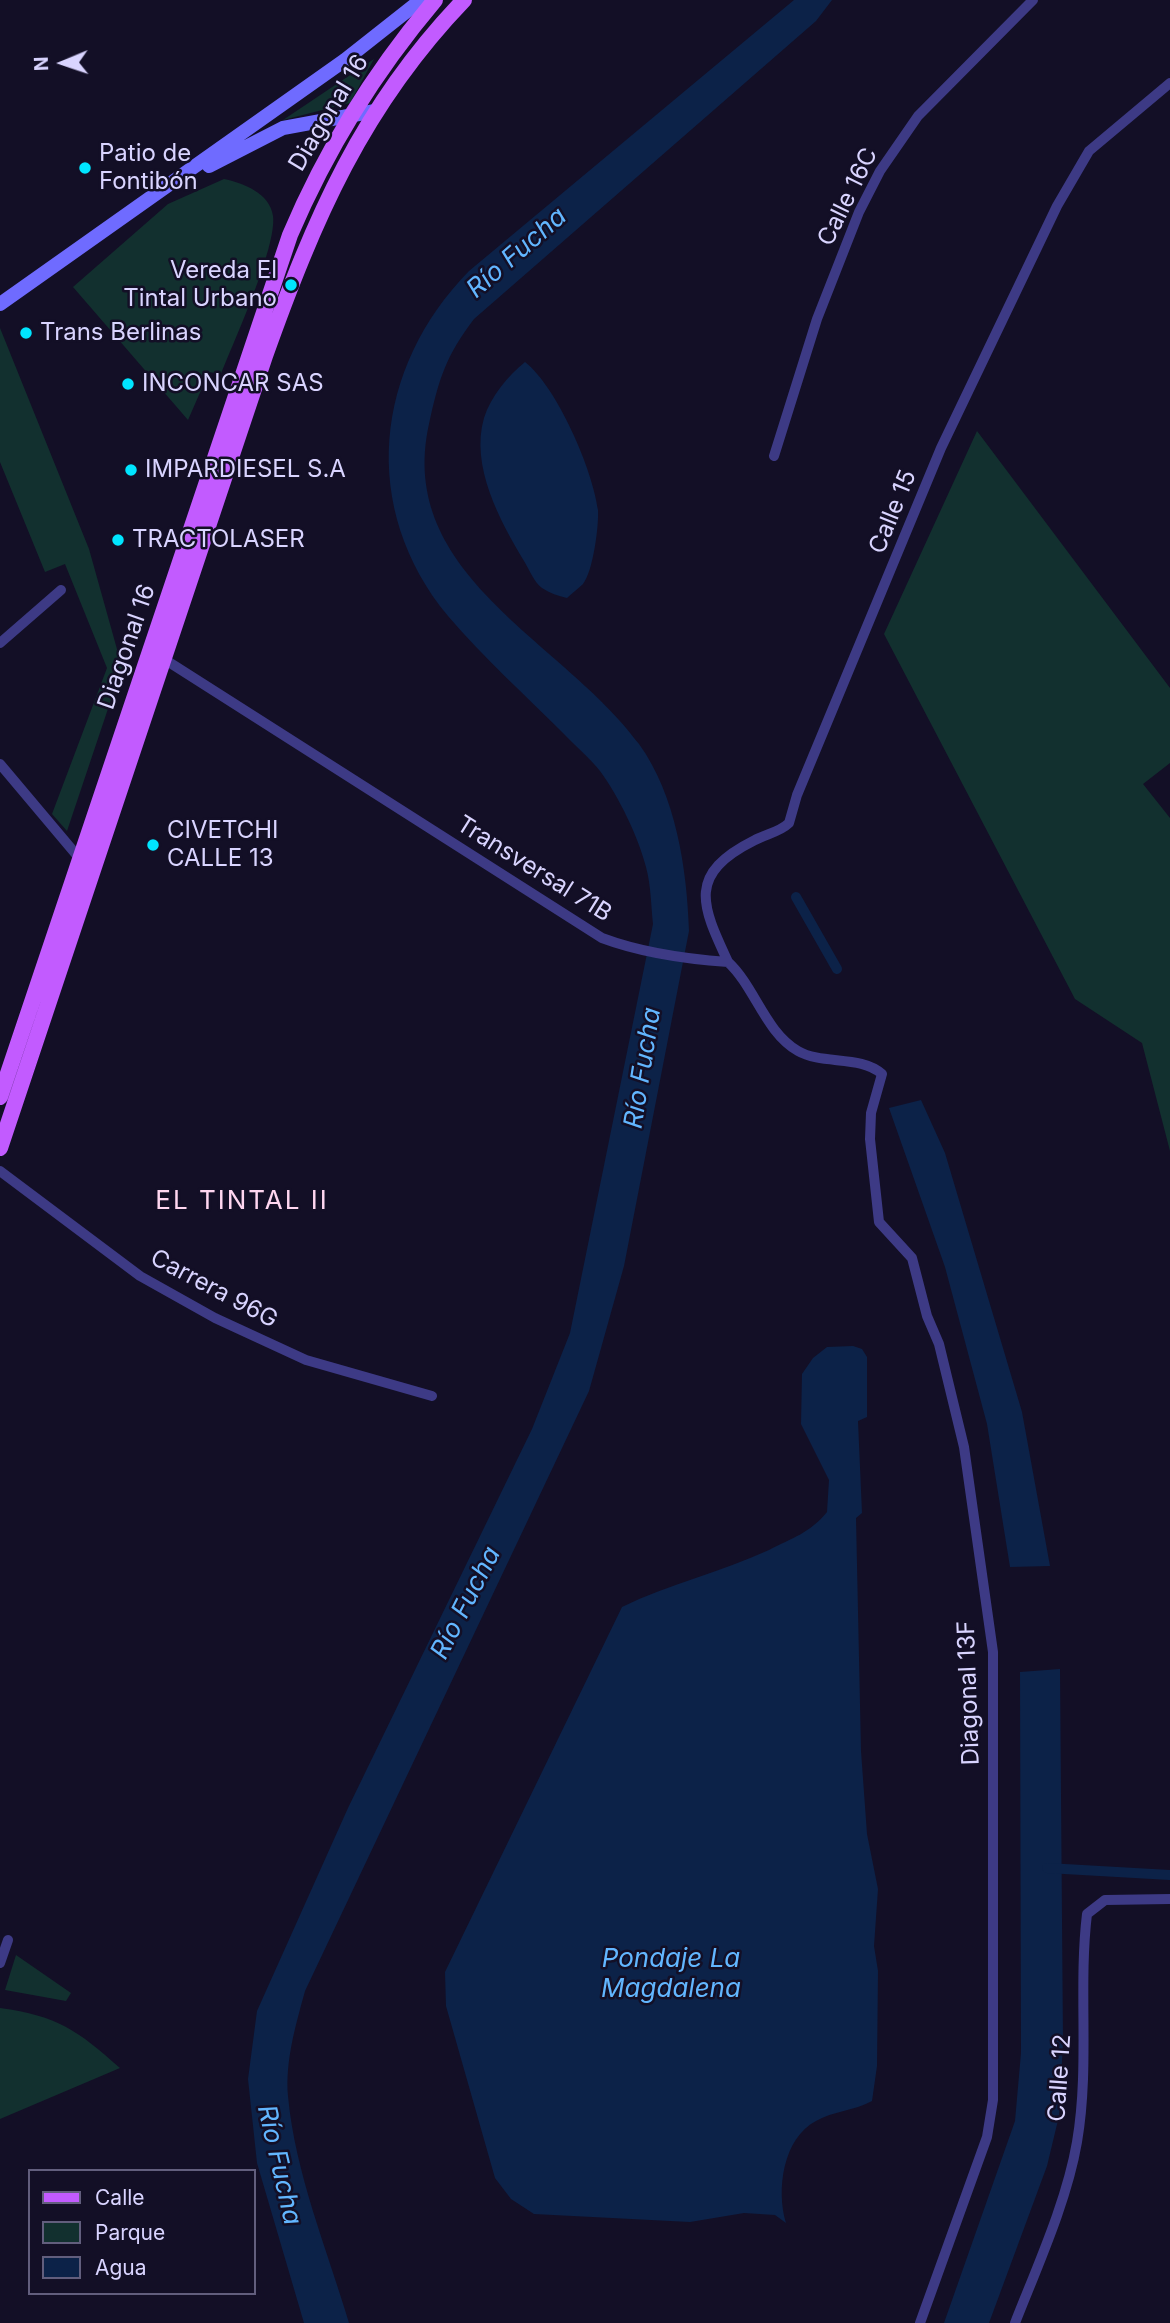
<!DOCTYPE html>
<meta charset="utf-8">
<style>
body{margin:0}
#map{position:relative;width:1170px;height:2323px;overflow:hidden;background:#130f26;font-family:Inter,sans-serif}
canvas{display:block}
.legend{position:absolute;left:28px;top:2169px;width:228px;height:126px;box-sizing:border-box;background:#130f26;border:2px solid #625e7d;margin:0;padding:9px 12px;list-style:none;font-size:21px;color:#d9d4ff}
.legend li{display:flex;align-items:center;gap:14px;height:35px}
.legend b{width:35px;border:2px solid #625e7d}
.north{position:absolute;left:28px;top:28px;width:70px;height:70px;-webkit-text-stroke:5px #130f26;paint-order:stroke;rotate:268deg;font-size:19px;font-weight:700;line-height:28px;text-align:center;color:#d9d4ff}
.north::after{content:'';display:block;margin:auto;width:24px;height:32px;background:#d9d4ff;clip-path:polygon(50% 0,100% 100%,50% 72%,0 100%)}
</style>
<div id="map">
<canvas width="1170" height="2323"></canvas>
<ul class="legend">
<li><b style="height:9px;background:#c25bff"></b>Calle</li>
<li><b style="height:19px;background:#12302f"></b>Parque</li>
<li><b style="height:19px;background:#0c2248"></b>Agua</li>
</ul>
<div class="north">N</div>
</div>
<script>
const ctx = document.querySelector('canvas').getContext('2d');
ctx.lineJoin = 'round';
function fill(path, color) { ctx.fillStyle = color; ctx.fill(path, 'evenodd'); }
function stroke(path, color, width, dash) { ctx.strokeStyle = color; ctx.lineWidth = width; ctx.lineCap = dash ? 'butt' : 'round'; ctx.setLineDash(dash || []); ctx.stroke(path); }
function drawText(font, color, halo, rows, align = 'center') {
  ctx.font = font + ' Inter,sans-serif'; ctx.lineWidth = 5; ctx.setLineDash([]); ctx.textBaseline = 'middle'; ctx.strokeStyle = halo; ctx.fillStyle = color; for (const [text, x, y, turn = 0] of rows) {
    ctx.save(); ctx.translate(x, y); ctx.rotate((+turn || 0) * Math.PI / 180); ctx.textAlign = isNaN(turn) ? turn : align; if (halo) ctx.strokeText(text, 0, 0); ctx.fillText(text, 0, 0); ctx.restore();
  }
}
const green = new Path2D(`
 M374,59L350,103L283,120Z
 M224,179C243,183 270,193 273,216C277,247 234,341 221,374L209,372L188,420L73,287L168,204Z
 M0,328L89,549L122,667L67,831L52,814L107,668L65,564L45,572L0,462Z
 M977,431L1170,688V763L1143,784L1170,818V1151L1142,1043L1075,999L884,634Z
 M16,1955L71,1993L66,2001L5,1990Z
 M0,2008C58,2016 77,2030 120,2068L0,2119Z`);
const water = new Path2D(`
 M794,0H832L816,21L474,319C446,356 439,378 429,424C395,576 564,641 639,744C676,795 687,869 689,931L624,1266L589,1391L305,1991C296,2024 285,2061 288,2096C295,2173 327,2249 349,2323H304L257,2163L248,2079L257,2011L348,1808L532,1429L570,1333L653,924C651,906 651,885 646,867C638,836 619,797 600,771C590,758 575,746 563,733C525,695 483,657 448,616C359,508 374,368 469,271Z
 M525,362C557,387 593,470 598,510C599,526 593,572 583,584C578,589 572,593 567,598C558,596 550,593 542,588C534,582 529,569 524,561C500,521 470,466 484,418C491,396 508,376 525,362Z
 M921,1100L945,1153L1022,1412L1050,1566L1010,1567L987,1424L945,1267L889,1108Z
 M853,1346L862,1349L867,1357V1417L858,1421L862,1513L856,1518L861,1751L867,1834L878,1889L874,1946L878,1971L877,2066L872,2101C854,2111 833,2111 816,2121C783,2138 776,2190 786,2223L775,2215L744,2213L690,2222L534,2214L511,2199L495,2178L446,2006L445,1972L622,1607C669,1584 721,1572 769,1550C792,1538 810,1533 827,1512L829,1480L801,1424L802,1374L813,1358L827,1347Z
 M1060,1669L1063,2043L1059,2116L1047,2166L989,2323H944L1015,2121L1021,2053L1020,1672Z`);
const canal = new Path2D(`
 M796,897L837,969
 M1047,1868L1170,1875`);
const minor = new Path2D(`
 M774,456L817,319L859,212L880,171L918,116L1033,0
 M0,643L61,590
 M164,659L602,938C642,953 685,959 728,962C755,987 765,1032 798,1051C822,1065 861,1055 882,1074L871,1113L870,1139L879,1222L912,1258L927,1316L939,1344L964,1447L993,1652V2100L987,2137L920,2323
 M0,764L80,859
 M728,962C701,904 687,874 755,840C766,834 780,832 789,823L797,795L941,448L1057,206L1089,151L1170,83
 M0,1171L140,1276L215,1318L306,1360L432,1396
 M0,1963L8,1940
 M1015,2323C1037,2267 1067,2201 1077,2142C1090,2066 1078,1989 1087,1914L1105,1900L1170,1899`);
const secondary = new Path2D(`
 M209,166L283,128L375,111
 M0,304L345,60L421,0`);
const primary = new Path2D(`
 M0,1097L290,235C326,150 375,71 435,0
 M0,1148L265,356C314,219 362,106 464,0`);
const markers = [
 [85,168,7,"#00e5ff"],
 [291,285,7,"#00e5ff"],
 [26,333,7,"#00e5ff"],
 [128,384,7,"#00e5ff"],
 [131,470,7,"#00e5ff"],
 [118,540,7,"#00e5ff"],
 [153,845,7,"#00e5ff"]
];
const streetNames = [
 ["Diagonal 16",329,113,-59],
 ["Calle 16C",848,197,-64],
 ["Calle 15",893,512,-68],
 ["Diagonal 16",127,647,-71],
 ["Transversal 71B",534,869,32],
 ["Carrera 96G",214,1289,28],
 ["Diagonal 13F",969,1693,-92],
 ["Calle 12",1060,2078,-86]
];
const poiNames = [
 ["Patio de",99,154],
 ["Fontibón",99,182],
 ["Vereda El",277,271,"right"],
 ["Tintal Urbano",277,299,"right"],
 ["Trans Berlinas",40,333],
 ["INCONCAR SAS",142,384],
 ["IMPARDIESEL S.A",145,470],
 ["TRACTOLASER",132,540],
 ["CIVETCHI",167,831],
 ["CALLE 13",167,859]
];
const waterNames = [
 ["Río Fucha",517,253,-41],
 ["Río Fucha",643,1068,-81],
 ["Río Fucha",466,1603,-63],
 ["Pondaje La",671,1959],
 ["Magdalena",671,1989],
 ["Río Fucha",279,2165,77]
];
const neighbourhoodNames = [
 ["EL TINTAL II",242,1201]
];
fill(green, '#12302f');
fill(water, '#0c2248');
stroke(canal, '#0c2248', 10);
stroke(minor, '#3d3a85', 10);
stroke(secondary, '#6f6bff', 14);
stroke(primary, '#c25bff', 16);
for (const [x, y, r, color] of markers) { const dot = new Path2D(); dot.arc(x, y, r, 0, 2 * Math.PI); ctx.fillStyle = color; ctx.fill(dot); stroke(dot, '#130f26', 2.5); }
drawText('24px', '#d9d4ff', '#130f26', streetNames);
drawText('24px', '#d9d4ff', '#130f26', poiNames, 'left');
drawText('italic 26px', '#62b6ff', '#130f26', waterNames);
ctx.letterSpacing = '2px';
drawText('26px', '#ffd6f0', '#130f26', neighbourhoodNames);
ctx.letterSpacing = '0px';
</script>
